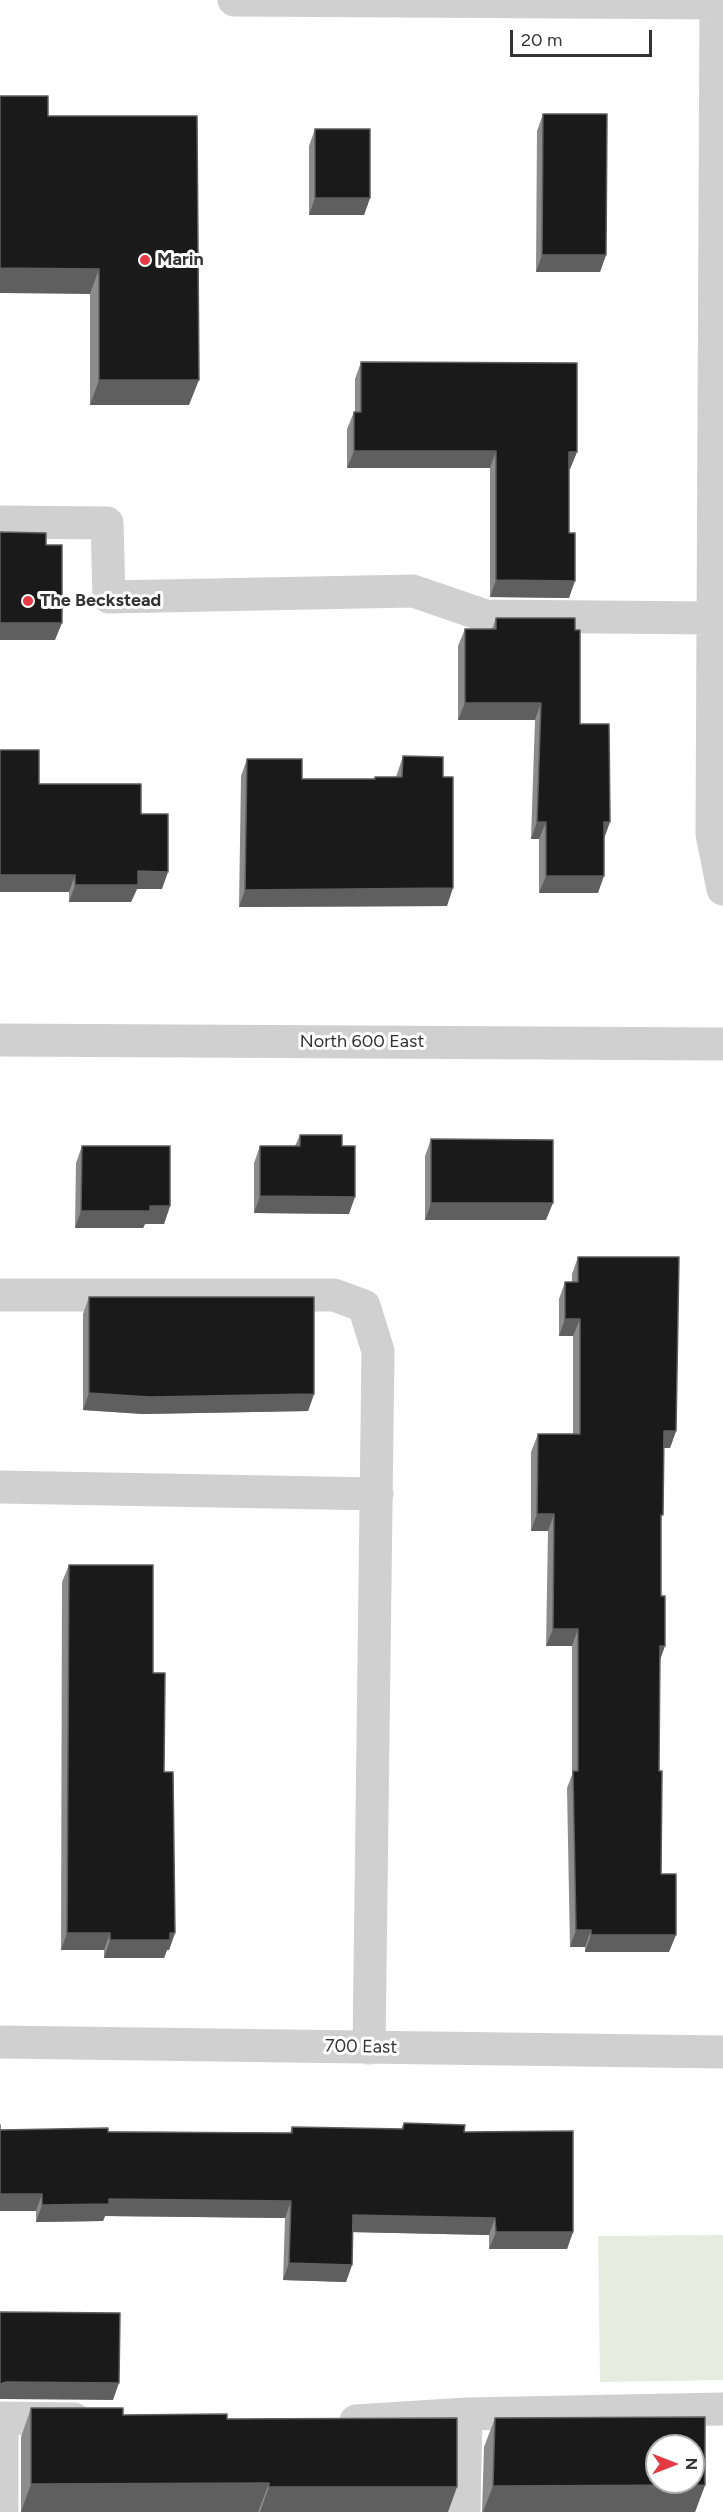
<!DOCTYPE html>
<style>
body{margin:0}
#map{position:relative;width:723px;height:2512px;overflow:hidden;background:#fff;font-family:Figtree,sans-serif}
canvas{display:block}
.north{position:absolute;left:645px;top:2434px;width:60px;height:60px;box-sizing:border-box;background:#fff;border:2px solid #adadad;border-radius:50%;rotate:90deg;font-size:16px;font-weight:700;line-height:24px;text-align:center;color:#333}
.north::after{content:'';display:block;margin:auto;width:21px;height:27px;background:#e63946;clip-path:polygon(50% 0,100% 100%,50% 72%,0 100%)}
.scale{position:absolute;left:510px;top:30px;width:142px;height:27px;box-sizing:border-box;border:3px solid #333;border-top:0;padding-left:8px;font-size:18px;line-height:21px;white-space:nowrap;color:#333;-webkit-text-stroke:4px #fff;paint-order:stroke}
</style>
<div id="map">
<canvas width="723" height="2512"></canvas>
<div class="north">N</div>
<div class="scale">20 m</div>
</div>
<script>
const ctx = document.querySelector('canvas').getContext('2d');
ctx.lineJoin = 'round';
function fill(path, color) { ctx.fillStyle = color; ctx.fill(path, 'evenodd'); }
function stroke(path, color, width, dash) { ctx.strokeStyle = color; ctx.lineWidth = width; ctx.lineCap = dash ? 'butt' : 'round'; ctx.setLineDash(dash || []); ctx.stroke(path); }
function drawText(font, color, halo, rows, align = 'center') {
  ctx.font = font + ' Figtree,sans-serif'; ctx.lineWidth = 6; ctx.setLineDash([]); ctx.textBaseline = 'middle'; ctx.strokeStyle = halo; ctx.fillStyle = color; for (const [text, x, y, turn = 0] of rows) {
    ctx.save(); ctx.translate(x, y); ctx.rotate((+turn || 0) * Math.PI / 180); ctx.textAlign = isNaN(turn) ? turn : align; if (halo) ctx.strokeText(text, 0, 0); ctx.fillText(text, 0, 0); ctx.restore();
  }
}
const green = new Path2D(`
 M723,2235V2380L600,2382L598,2236Z`);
const minor = new Path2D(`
 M234,0L723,3
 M716,0L712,834L723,889
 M0,522L107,523L109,597L413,591L486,616L712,618
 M0,1040L723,1044
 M0,1295H334L364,1306L378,1351L369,2048
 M0,1487L377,1494
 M0,2042L723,2052
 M0,2418L74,2419
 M356,2421L466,2414L723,2409
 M2,2512V2418
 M464,2512L466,2414`);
const wall = new Path2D(`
 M543,114L606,255L600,272H536L537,131Z
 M48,116L189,405H90V294Z
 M315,129L370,198L364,215H309V146Z
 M361,362L577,452L570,469H569V598L490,597V468H347V429L354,412H355V379Z
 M496,618L575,630L580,724L604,837L598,893H539V839H531L535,720H458V646L465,629H492Z
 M403,756L447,906L239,907L241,776L247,759L302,779H374L375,777H396Z
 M39,784L141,814L162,889H137L131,902H69V892H0Z
 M300,1135L342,1146L349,1214L254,1213V1163L260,1146H295Z
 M431,1139L546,1220H425V1156Z
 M82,1146L170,1206L164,1224H145L143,1228H75L76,1163Z
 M578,1257L676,1431L670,1448H664L661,1521L659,1771L661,1874L669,1952H585V1947H570L567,1788L572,1775V1646H546L548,1531H531V1452L538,1434H573V1336H559V1299L565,1282H572V1274Z
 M89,1297L314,1394L308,1411L143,1414L83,1410V1314Z
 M69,1565L153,1673L164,1772L175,1933L169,1950H167L164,1958H104V1950H61L62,1582Z
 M404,2123L464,2132L573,2232L567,2249H489V2235L353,2232L352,2265L346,2282L283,2280L285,2218L105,2216L103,2221L36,2222V2211L0,2130L290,2133L292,2127L401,2129Z
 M31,2408L123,2415L227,2419L448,2512H21V2437Z
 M495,2418L705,2485L695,2512H482L484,2447Z`);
const shadedWall = new Path2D(`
 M315,198H370L364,215H309Z
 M542,255H606L600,272H536Z
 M0,268L99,269L90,294L0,293Z
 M99,380H199L189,405H90Z
 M354,451H496L490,468H347Z
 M569,452H577L570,469H562Z
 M496,580L575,581L569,598L490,597Z
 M0,623H62L55,640H0Z
 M465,703H541L535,720H458Z
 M537,822H546L539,839H531Z
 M604,822H610L604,839Z
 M138,871L168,872L162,889H137L131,902H69L75,885Z
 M0,875H75L69,892H0Z
 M546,876H604L598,893H539Z
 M453,888L447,906L239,907L245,890Z
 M260,1196L355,1197L349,1214L254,1213Z
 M431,1203H553L546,1220H425Z
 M150,1206H170L164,1224H145L143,1228H75L81,1211Z
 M565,1319H580L573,1336H559Z
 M89,1393L314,1394L308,1411L143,1414L83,1410Z
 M664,1431H676L670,1448H658Z
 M537,1514H554L548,1531H531Z
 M553,1629H578L572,1646H546Z
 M660,1646H665L659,1663Z
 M576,1930H591L585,1947H570Z
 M67,1933H110L104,1950H61Z
 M170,1933H175L169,1950H167L164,1958H104L110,1940Z
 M591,1935H676L669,1952H585Z
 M0,2194H42L36,2211H0Z
 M109,2199L291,2201L285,2218L105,2216L103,2221L36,2222L42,2205Z
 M353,2215L495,2218L489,2235L347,2232Z
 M496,2232H573L567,2249H489Z
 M289,2263L352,2265L346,2282L283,2280Z
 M6,2382L119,2383L113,2400L0,2399V2384Z
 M269,2483L258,2512H21L31,2484Z
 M705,2485L695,2512H483L493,2486Z
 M269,2487H457L448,2512H260Z`);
const building = new Path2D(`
 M0,96H48V116H197L199,380H99V269L0,268Z
 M543,114H607L606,255H542Z
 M315,129H370V198H315Z
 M361,362L577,363V452H569V533H575V581L496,580V451H354V412H361Z
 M0,532L46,533V545H62V623H0Z
 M496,618H575V630H580V724H609L610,822H604V876H546V822H537L541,703H465V629H496Z
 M0,750H39V784H141V814H168V872L138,871V885H75V875H0Z
 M403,756L443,757V777H453V888L245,890L247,759H302V779H375V777H402Z
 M300,1135H342V1146H355V1197L260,1196V1146H300Z
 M431,1139L553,1140V1203H431Z
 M82,1146H170V1206H150V1211H81Z
 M578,1257H679L676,1431H664L663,1515H661V1596H665V1646H660L659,1771H662L661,1874H676V1935H591V1930H576L573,1771H578V1629H553L554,1514H537L538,1434H580V1319H565V1282H578Z
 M89,1297H314V1394L149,1397L89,1393Z
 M69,1565H153V1673H165L164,1772H173L175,1933H170V1940H110V1933H67Z
 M404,2123L465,2125L464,2132L573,2131V2232H496L495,2218L353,2215L352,2265L289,2263L291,2201L109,2199V2204L42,2205V2194H0V2125V2130L108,2128V2132L292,2133V2127L403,2129Z
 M0,2312L120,2313L119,2383L6,2382L0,2384Z
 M31,2408H123V2415L227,2414V2419L457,2418V2487H269V2483L31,2484Z
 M705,2417V2485L493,2486L495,2418ZM657,2446H693V2482H657Z`);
const markers = [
 [145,260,6,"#e63946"],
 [28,601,6,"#e63946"]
];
const poiNames = [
 ["Marin",157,260],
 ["The Beckstead",40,601]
];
const streetNames = [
 ["North 600 East",362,1042],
 ["700 East",361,2047,1]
];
fill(green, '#e6ecdf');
stroke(minor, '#d0d0d0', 33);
fill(wall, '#8c8c8c');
fill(shadedWall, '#5f5f5f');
fill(building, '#1a1a1a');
stroke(building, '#5f5f5f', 1.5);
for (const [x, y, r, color] of markers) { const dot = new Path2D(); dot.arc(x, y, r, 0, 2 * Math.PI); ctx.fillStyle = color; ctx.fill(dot); stroke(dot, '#fff', 2); }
drawText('bold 18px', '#333', '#fff', poiNames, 'left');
drawText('18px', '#333', '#fff', streetNames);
</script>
